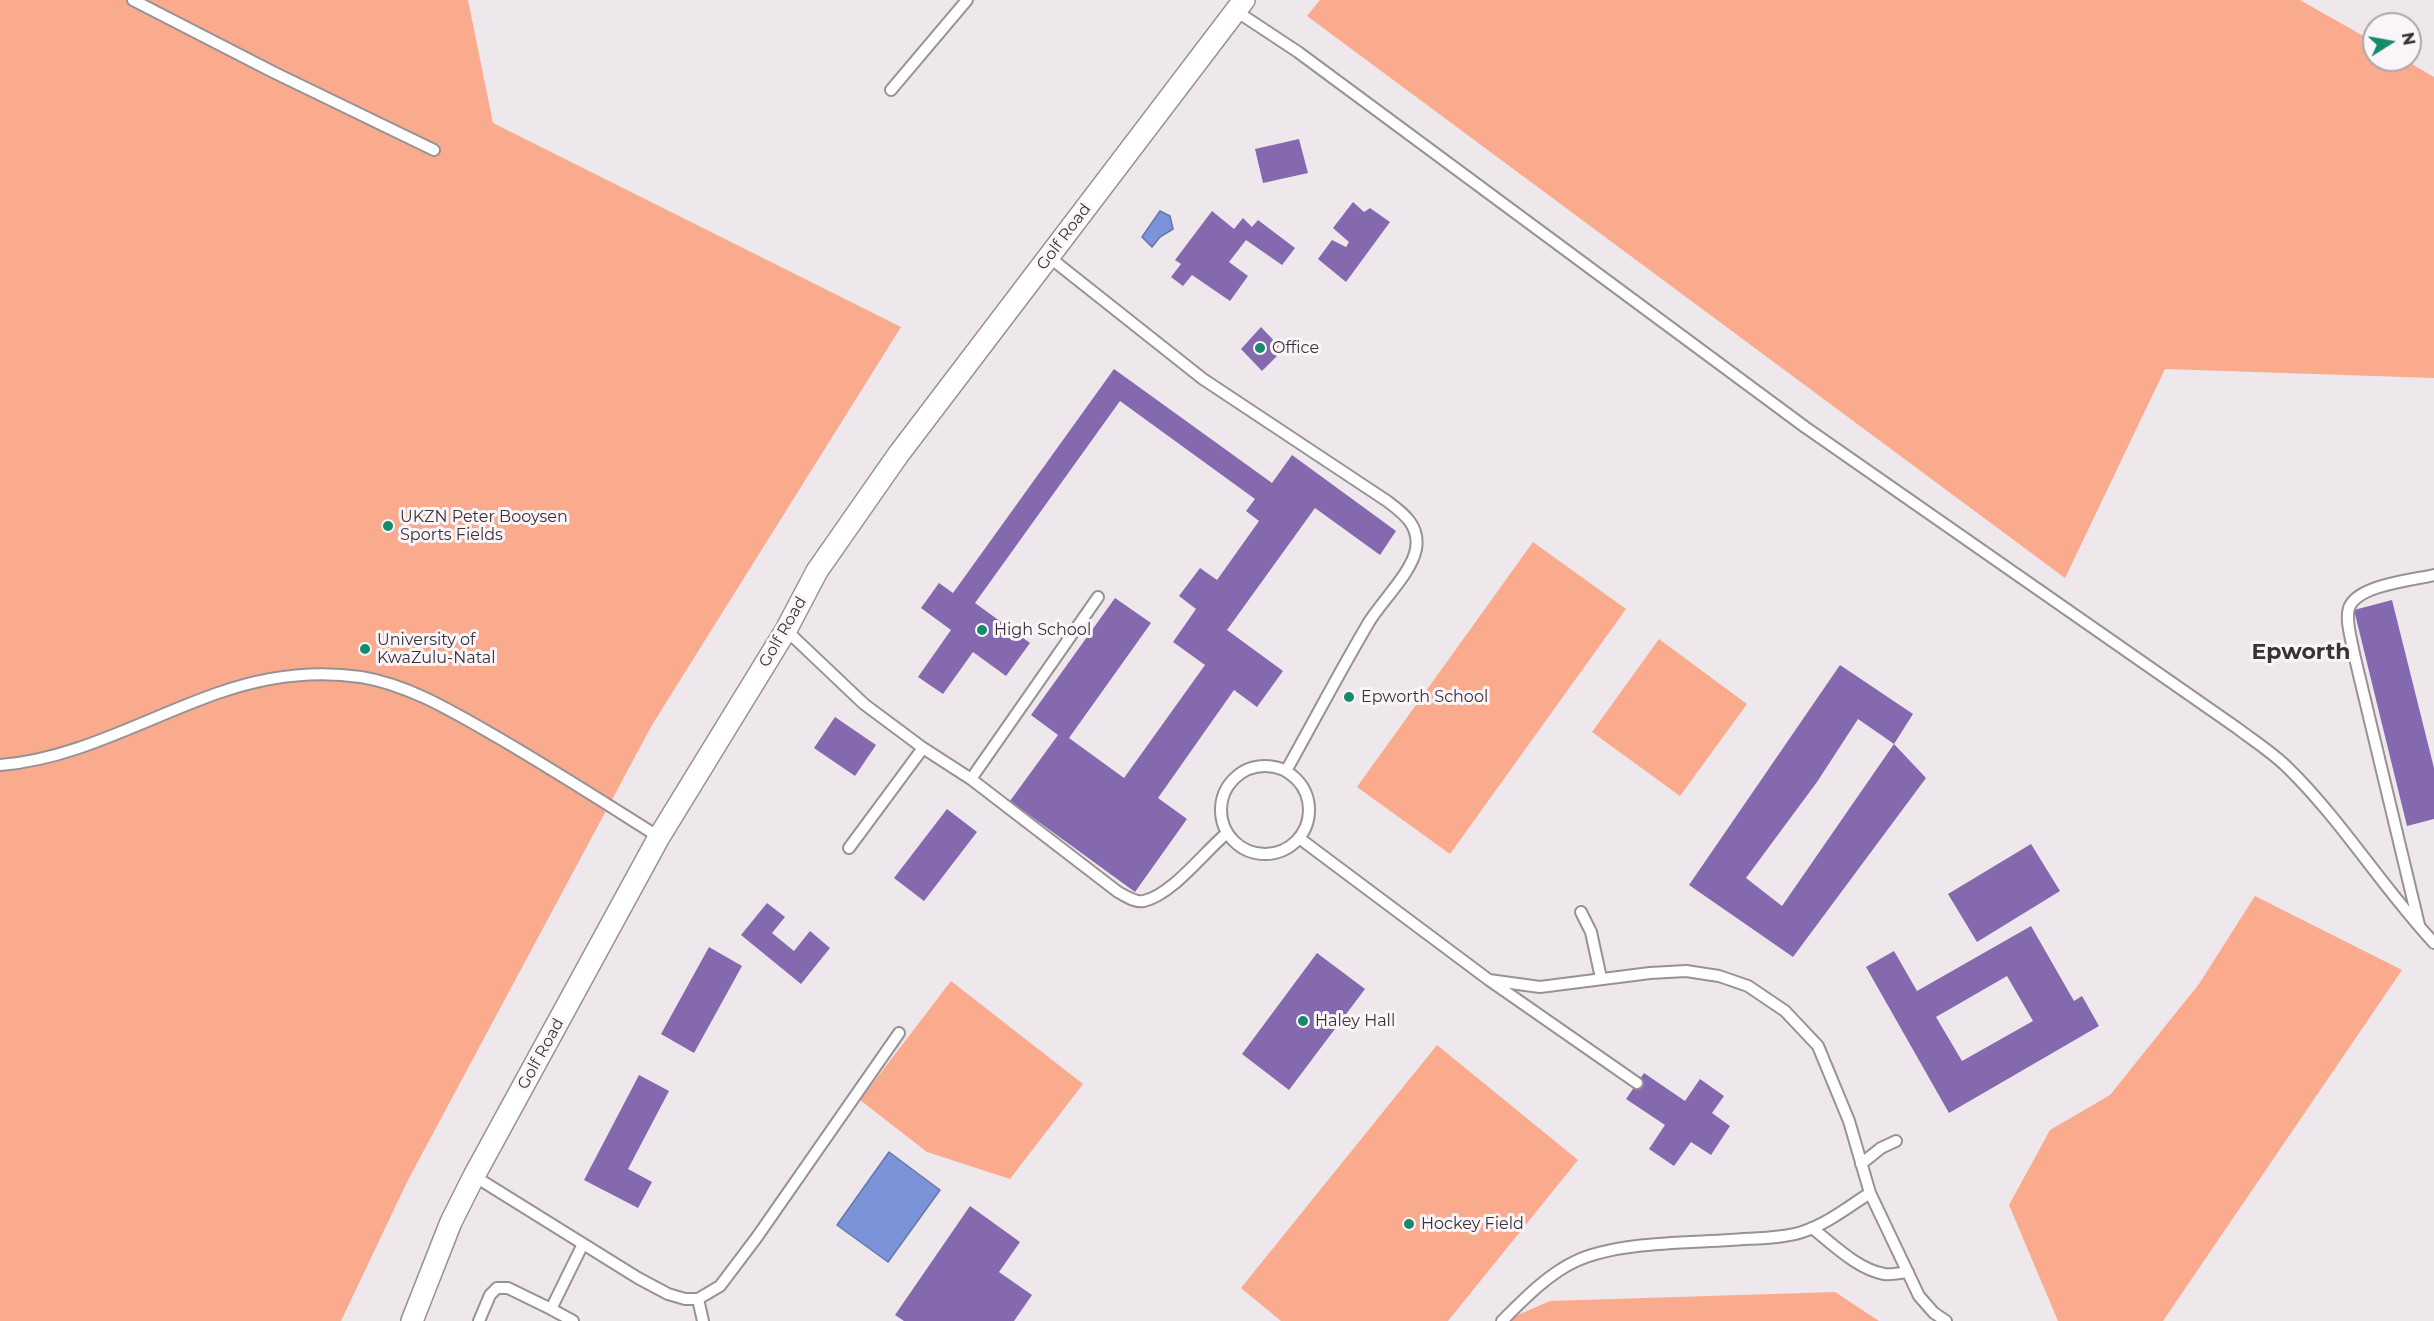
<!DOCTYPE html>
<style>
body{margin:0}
#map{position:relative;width:2434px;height:1321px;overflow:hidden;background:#eee7ec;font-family:Montserrat,sans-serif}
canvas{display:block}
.north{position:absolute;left:2362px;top:12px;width:60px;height:60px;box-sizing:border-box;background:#fbf4f9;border:2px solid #ada7ab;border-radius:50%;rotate:79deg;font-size:16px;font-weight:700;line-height:24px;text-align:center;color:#373436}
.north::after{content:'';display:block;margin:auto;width:21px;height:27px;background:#168b6c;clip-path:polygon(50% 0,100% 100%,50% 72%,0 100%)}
</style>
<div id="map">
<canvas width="2434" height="1321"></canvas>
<div class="north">N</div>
</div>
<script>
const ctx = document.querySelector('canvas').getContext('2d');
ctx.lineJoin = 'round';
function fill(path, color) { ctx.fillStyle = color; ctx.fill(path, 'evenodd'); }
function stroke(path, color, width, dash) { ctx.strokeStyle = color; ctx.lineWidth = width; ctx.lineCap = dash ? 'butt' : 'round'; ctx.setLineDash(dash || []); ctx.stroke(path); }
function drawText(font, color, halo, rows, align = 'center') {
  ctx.font = font + ' Montserrat,sans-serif'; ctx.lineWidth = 6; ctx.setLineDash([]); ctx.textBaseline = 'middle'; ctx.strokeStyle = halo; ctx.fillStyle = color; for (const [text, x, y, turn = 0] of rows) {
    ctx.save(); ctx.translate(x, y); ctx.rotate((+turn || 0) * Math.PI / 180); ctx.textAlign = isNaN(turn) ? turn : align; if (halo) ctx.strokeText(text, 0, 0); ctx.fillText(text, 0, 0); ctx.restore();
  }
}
const green = new Path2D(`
 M0,0H468L493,123L901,327L652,725L408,1180L341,1321H0Z
 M1320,0H2300L2374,42V60H2405L2434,77V378L2165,369L2065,578L1307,16Z
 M1533,542L1626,609L1450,854L1357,787Z
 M1659,639L1747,704L1680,796L1592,732Z
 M2255,896L2402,970L2163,1321H2058L2009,1205L2050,1130L2110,1095L2199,984Z
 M951,981L1083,1084L1010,1179L927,1152L860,1100Z
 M1437,1045L1578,1160L1448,1321H1281L1241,1288Z
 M1835,1292L1879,1321H1504L1550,1301Z`);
const water = new Path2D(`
 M1160,211L1170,216L1173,229L1160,237L1152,247L1142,237Z
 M889,1152L940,1190L888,1262L837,1225Z`);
const building = new Path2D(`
 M1299,139L1308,173L1263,183L1255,149Z
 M1353,202L1364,212L1370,208L1390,222L1346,282L1318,259L1332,240L1346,247L1349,242L1333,228Z
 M1212,211L1234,229L1243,218L1252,227L1258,220L1295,248L1282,265L1246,240L1229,262L1248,276L1230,301L1192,275L1183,286L1171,277L1181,264L1175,260Z
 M1261,327L1279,346L1275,351L1278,355L1262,371L1241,349Z
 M1114,369L1272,483L1292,455L1396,531L1380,555L1315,508L1227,630L1283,671L1257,707L1234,690L1158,798L1187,819L1135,892L1010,801L1058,735L1031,715L1115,598L1151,623L1069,738L1124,778L1205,665L1173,642L1196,609L1179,596L1200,568L1217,580L1259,521L1246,511L1255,499L1120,401L975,603L1030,643L1006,676L973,652L943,694L918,677L951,630L921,608L939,583L953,593Z
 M2392,600L2434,768V819L2407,826L2354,610Z
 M1840,665L1913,714L1894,744L1858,719L1817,782L1746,878L1782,906L1894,744L1926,778L1793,957L1689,885Z
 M835,717L876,745L855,776L814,748Z
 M947,809L977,832L924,901L894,878Z
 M2031,844L2060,891L1977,942L1948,894Z
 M767,903L785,917L772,933L794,951L810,931L830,948L801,984L741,935Z
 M2031,926L2074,1001L2082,996L2099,1026L1949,1113L1866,967L1894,951L1917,991ZM2007,976L2033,1021L1962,1061L1936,1017Z
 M709,947L742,966L694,1053L661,1034Z
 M1317,953L1365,989L1289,1090L1242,1054Z
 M1644,1073L1685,1101L1700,1079L1724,1096L1712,1113L1730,1126L1711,1155L1691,1142L1674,1166L1649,1149L1665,1125L1626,1099Z
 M639,1075L669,1091L628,1169L652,1182L638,1208L584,1180Z
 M970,1206L1020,1242L999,1272L1032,1295L1014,1321H904L895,1315Z`);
const service = new Path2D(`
 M133,0L273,72L434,150
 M1236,11L1298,52L1805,427L2237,728C2254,741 2273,753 2288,768C2342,821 2382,887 2434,943
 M891,90L967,0
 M1049,257L1203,379L1387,501C1403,513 1420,525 1416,549C1412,572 1382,601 1369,622C1340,671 1314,721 1286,771
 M786,630L864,704L923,748L971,779L1118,892C1126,896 1135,903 1144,901C1173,894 1204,852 1227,833
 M0,765C77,759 146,718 218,693C263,677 313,670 361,677C410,685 455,713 497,737C552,769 605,803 659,837
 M1221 810a44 44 0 1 1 88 0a44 44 0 1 1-88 0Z
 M971,779L1098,597
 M1299,838L1489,980L1637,1083
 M849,848L923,748
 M1581,912L1591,932L1601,978
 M2419,925L2354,654C2352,641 2345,621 2349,608C2357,585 2413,580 2434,575
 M1489,980L1540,987L1650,973L1686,971L1719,976L1748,986L1785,1011L1818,1046L1849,1121L1870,1193L1919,1296L1934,1313L1946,1321
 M1861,1164L1881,1148L1896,1141
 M474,1176L638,1278L668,1294L685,1299H698L720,1286L757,1237L899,1033
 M1812,1228C1833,1244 1857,1269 1884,1274C1892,1275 1900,1273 1908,1272
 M698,1299L703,1321
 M551,1309L573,1321
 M479,1321L490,1295L497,1288H508L551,1309L583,1244
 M1502,1321C1524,1299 1548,1274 1576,1261C1616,1242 1685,1243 1730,1240C1753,1238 1780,1239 1802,1232C1827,1224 1848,1207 1870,1193`);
const minor = new Path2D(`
 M412,1321L451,1222L474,1176L659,837L786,630L817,571L898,455L1244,0`);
const markers = [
 [1260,348,6,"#168b6c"],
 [388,526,6,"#168b6c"],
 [982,630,6,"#168b6c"],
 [365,649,6,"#168b6c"],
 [1349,697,6,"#168b6c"],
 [1303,1021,6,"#168b6c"],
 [1409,1224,6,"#168b6c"]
];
const streetNames = [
 ["Golf Road",1064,237,-53],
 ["Golf Road",783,632,-60],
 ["Golf Road",541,1054,-61]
];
const poiNames = [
 ["Office",1272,348],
 ["UKZN Peter Booysen",400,517],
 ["Sports Fields",400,535],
 ["High School",994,630],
 ["University of",377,640],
 ["KwaZulu-Natal",377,658],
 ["Epworth School",1361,697],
 ["Haley Hall",1315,1021],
 ["Hockey Field",1421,1224]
];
const districtNames = [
 ["Epworth",2301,653]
];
fill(green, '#faab8e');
fill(water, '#7b93d9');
stroke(water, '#6776a8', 1.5);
fill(building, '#8569ae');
stroke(service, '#989196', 14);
stroke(minor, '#989196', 24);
stroke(service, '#fff', 10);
stroke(minor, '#fff', 21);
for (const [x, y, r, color] of markers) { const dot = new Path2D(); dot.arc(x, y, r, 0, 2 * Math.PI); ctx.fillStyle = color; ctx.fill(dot); stroke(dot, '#fbf4f9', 2); }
drawText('16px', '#373436', '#fbf4f9', streetNames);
drawText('16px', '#373436', '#fbf4f9', poiNames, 'left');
drawText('bold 22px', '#373436', '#fbf4f9', districtNames);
</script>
